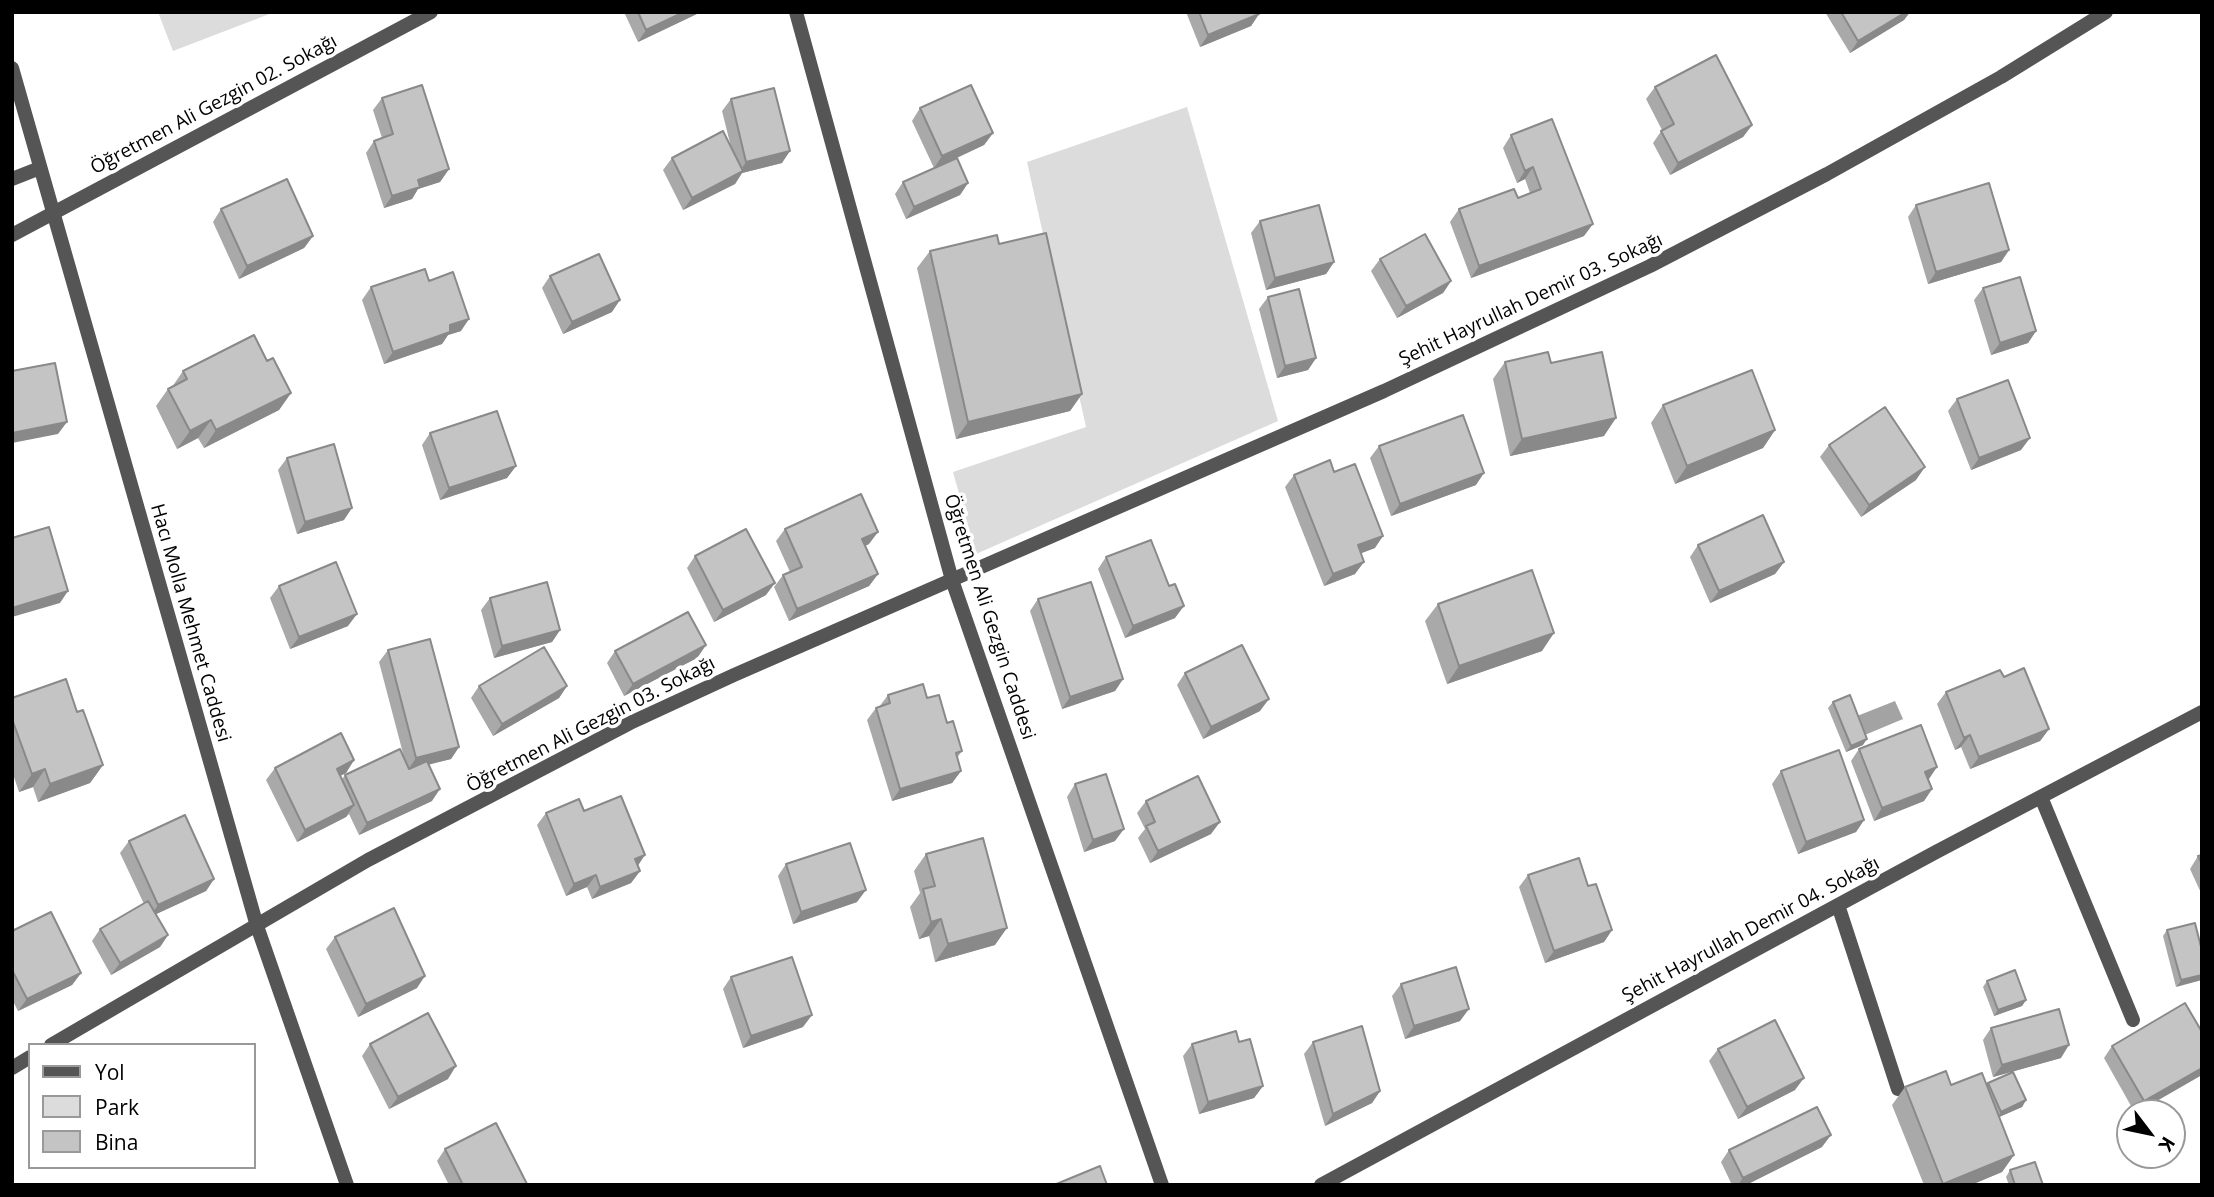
<!DOCTYPE html>
<meta charset="utf-8">
<style>
body{margin:0}
#map{position:relative;width:2214px;height:1197px;overflow:hidden;background:#fff;font-family:"Open Sans",sans-serif}
canvas{display:block}
.frame{position:absolute;inset:0;border:14px solid #000;pointer-events:none}
.legend{position:absolute;left:28px;top:1043px;width:228px;height:126px;box-sizing:border-box;background:#fff;border:2px solid #999;margin:0;padding:9px 12px;list-style:none;font-size:21px;color:#000}
.legend li{display:flex;align-items:center;gap:14px;height:35px}
.legend b{width:35px;border:2px solid #999}
.north{position:absolute;left:2116px;top:1099px;width:70px;height:70px;box-sizing:border-box;background:#fff;border:2px solid #999;border-radius:50%;rotate:122deg;font-size:19px;font-weight:700;line-height:28px;text-align:center;color:#000}
.north::after{content:'';display:block;margin:auto;width:24px;height:32px;background:#000;clip-path:polygon(50% 0,100% 100%,50% 72%,0 100%)}
</style>
<div id="map">
<canvas width="2214" height="1197"></canvas>
<div class="frame"></div>
<ul class="legend">
<li><b style="height:9px;background:#555"></b>Yol</li>
<li><b style="height:19px;background:#dcdcdc"></b>Park</li>
<li><b style="height:19px;background:#c4c4c4"></b>Bina</li>
</ul>
<div class="north">K</div>
</div>
<script>
const ctx = document.querySelector('canvas').getContext('2d');
ctx.lineJoin = 'round';
function fill(path, color) { ctx.fillStyle = color; ctx.fill(path, 'evenodd'); }
function stroke(path, color, width, dash) { ctx.strokeStyle = color; ctx.lineWidth = width; ctx.lineCap = dash ? 'butt' : 'round'; ctx.setLineDash(dash || []); ctx.stroke(path); }
function drawText(font, color, halo, rows, align = 'center') {
  ctx.font = font + ' "Open Sans",sans-serif'; ctx.lineWidth = 7; ctx.setLineDash([]); ctx.textBaseline = 'middle'; ctx.strokeStyle = halo; ctx.fillStyle = color; for (const [text, x, y, turn = 0] of rows) {
    ctx.save(); ctx.translate(x, y); ctx.rotate((+turn || 0) * Math.PI / 180); ctx.textAlign = isNaN(turn) ? turn : align; if (halo) ctx.strokeText(text, 0, 0); ctx.fillText(text, 0, 0); ctx.restore();
  }
}
const green = new Path2D(`
 M158,12H272V13L173,51Z
 M1187,107L1278,421L976,554L953,472L1086,427L1027,162Z`);
const water = new Path2D(`
 M1895,701L1903,719L1860,737L1852,718Z`);
const minor = new Path2D(`
 M12,179L40,168
 M12,235L431,12
 M2041,797L2133,1020
 M1838,905L1898,1089
 M51,1045L368,860L630,723L734,675L1384,391L1650,266L1827,174L2001,77L2106,12
 M12,1068L30,1057
 M1321,1185L1936,852L2202,712`);
const tertiary = new Path2D(`
 M796,12L952,580L1162,1185
 M12,68L257,926L347,1185`);
const wall = new Path2D(`
 M624,12H701L638,42Z
 M1186,12H1259V14L1251,26L1200,47Z
 M1825,12H1910L1904,20L1850,53Z
 M1655,87L1752,125L1743,137L1670,175L1653,143L1662,130L1646,99Z
 M382,98L449,169L440,182L418,189L412,199L384,208L366,153L374,141L382,138L373,110Z
 M731,99L782,163L742,173L735,184L683,210L663,170L672,158L731,147L722,111Z
 M920,108L993,133L984,145L957,158L968,183L960,195L906,219L895,194L903,182L934,168L912,121Z
 M1511,135L1584,236L1471,278L1450,222L1459,209L1518,198L1530,193L1525,179L1517,183L1503,148Z
 M1916,205L2009,250L2001,262L1928,284L1908,217Z
 M221,209L313,236L304,248L239,279L213,222Z
 M1260,221L1334,262L1326,274L1266,290L1251,233Z
 M999,244L1082,394L1070,411L956,439L917,268L930,251Z
 M1380,259L1451,281L1443,293L1397,318L1371,271Z
 M550,276L612,312L563,334L542,288Z
 M429,281L461,331L448,335L442,344L384,364L362,300L371,287Z
 M1983,288L2036,331L2028,343L1991,355L1974,300Z
 M1268,297L1316,358L1308,370L1277,378L1259,309Z
 M267,361L291,393L279,410L204,448L198,438L177,449L156,406L168,389L172,387L183,371Z
 M1505,362L1551,363L1604,436L1510,456L1493,379Z
 M1957,399L2021,450L1971,470L1948,411Z
 M1663,405L1775,430L1763,448L1675,484L1651,423Z
 M430,433L516,466L507,478L440,500L422,445Z
 M1829,445L1916,480L1861,517L1820,457Z
 M1379,446L1476,485L1391,516L1370,458Z
 M287,458L344,520L297,534L278,470Z
 M1334,472L1375,548L1360,553L1355,574L1324,586L1285,487L1294,475Z
 M785,529L869,544L865,546L878,574L869,586L789,621L774,587L783,575L790,572L776,541Z
 M1698,545L1784,562L1775,574L1710,603L1690,557Z
 M695,556L766,595L714,622L687,568Z
 M1106,557L1169,586L1175,618L1125,638L1098,569Z
 M279,586L348,626L290,649L270,598Z
 M490,598L560,630L552,642L494,658L481,610Z
 M1038,599L1123,679L1115,691L1062,709L1030,611Z
 M1438,604L1542,651L1447,684L1425,621Z
 M706,645L697,658L624,696L607,663L615,651Z
 M388,650L459,747L451,759L429,764L432,801L359,835L349,814L346,817L297,842L266,780L275,768L354,760L346,773L340,776L342,779L345,775L405,761L379,662Z
 M1185,673L1260,711L1203,739L1177,685Z
 M2004,677L2049,729L2040,741L1970,769L1961,747L1955,750L1937,704L1946,692Z
 M479,686H567L559,698L493,736L471,698Z
 M888,695L927,698L947,723L962,751L957,758L961,771L952,783L892,801L867,720L876,708L879,707Z
 M12,698L77,712L103,765L90,783L38,802L33,787L19,792L12,771Z
 M1833,702L1863,745L1846,752L1828,708Z
 M1859,749L1928,779L1932,789L1924,801L1874,821L1851,761Z
 M1781,771L1864,820L1856,832L1798,854L1772,784Z
 M1075,784L1115,841L1084,852L1067,797Z
 M1146,801L1211,834L1150,863L1138,838L1145,829L1137,813Z
 M584,811L640,871L631,883L592,899L587,887L566,896L537,825L546,813Z
 M129,841L214,879L206,891L156,914L168,935L160,947L111,975L92,941L100,929L144,904L120,853Z
 M926,854L995,945L935,962L929,936L919,939L910,907L920,893L914,871Z
 M2202,855V895L2190,869L2198,856Z
 M786,864L857,902L793,924L778,876Z
 M1528,875L1588,886L1612,930L1604,942L1545,963L1519,887Z
 M2167,930L2202,951L2176,987L2163,936Z
 M12,931L81,973L72,985L18,1011L12,999Z
 M335,937L417,988L358,1017L326,949Z
 M731,977L803,1027L743,1048L723,989Z
 M1987,981L2026,1000L2022,1006L1994,1016L1983,987Z
 M1401,984L1460,1021L1405,1039L1392,996Z
 M1991,1028L2061,1058L1993,1077L1983,1040Z
 M2202,1032L2136,1113H2135L2104,1058L2112,1046Z
 M1239,1042L1263,1086L1254,1098L1199,1114L1183,1056L1192,1044Z
 M1313,1042L1380,1091L1372,1103L1325,1126L1304,1054Z
 M370,1044L448,1079L389,1109L362,1056Z
 M1718,1049L1795,1090L1738,1119L1709,1061Z
 M1988,1083L2026,1100L2022,1107L1999,1117L2014,1155L2002,1172L1971,1185H1924L1892,1105L1905,1087L1987,1085Z
 M1822,1147L1746,1185H1732L1721,1162L1729,1150Z
 M445,1149L526,1185H449L437,1161Z
 M2010,1170L2043,1185H2009L2006,1177Z`);
const shadedWall = new Path2D(`
 M684,12H701L638,42L646,30Z
 M1906,12H1910L1904,20L1850,53L1858,41Z
 M1259,14L1251,26L1200,47L1208,35Z
 M1752,125L1743,137L1670,175L1678,163Z
 M993,133L984,145L934,168L942,156Z
 M790,151L782,163L742,173L735,184L683,210L692,198L738,174L746,162Z
 M1533,167L1525,179L1517,183L1525,171Z
 M449,169L440,182L418,189L412,199L384,208L392,196L418,180Z
 M968,183L960,195L906,219L914,207Z
 M1593,224L1584,236L1471,278L1479,266Z
 M313,236L304,248L239,279L247,266Z
 M2009,250L2001,262L1928,284L1936,272Z
 M1334,262L1326,274L1266,290L1275,278Z
 M1451,281L1443,293L1397,318L1406,306Z
 M620,300L612,312L563,334L572,322Z
 M469,319L461,331L448,335L442,344L384,364L393,352L450,325Z
 M2036,331L2028,343L1991,355L2000,343Z
 M1316,358L1308,370L1277,378L1285,366Z
 M291,393L279,410L204,448L216,430Z
 M1082,394L1070,411L956,439L968,422Z
 M1616,418L1604,436L1510,456L1522,439Z
 M211,420L198,438L177,449L190,431Z
 M67,422L58,434L12,443V433Z
 M1775,430L1763,448L1675,484L1687,466Z
 M2030,438L2021,450L1971,470L1979,458Z
 M516,466L507,478L440,500L449,488Z
 M1925,467L1916,480L1861,517L1869,505Z
 M1484,473L1476,485L1391,516L1400,504Z
 M352,508L344,520L297,534L305,522Z
 M878,532L869,544L854,551L862,539Z
 M1383,536L1375,548L1349,558L1358,545Z
 M1364,562L1355,574L1324,586L1333,574Z
 M1784,562L1775,574L1710,603L1719,591Z
 M878,574L869,586L789,621L797,609Z
 M775,583L766,595L714,622L723,610Z
 M68,591L60,603L12,617V608Z
 M1184,606L1175,618L1125,638L1133,626Z
 M357,614L348,626L290,649L299,637Z
 M560,630L552,642L494,658L502,646Z
 M1554,633L1542,651L1447,684L1459,666Z
 M706,645L697,658L624,696L633,684Z
 M1123,679L1115,691L1062,709L1070,697Z
 M567,686L559,698L493,736L502,724Z
 M1269,699L1260,711L1203,739L1211,727Z
 M2049,729L2040,741L1970,769L1979,757Z
 M1970,735L1961,747L1955,750L1964,738Z
 M1867,739L1863,745L1846,752L1851,746Z
 M459,747L451,759L408,770L416,758Z
 M354,760L346,773L328,782L337,769Z
 M103,765L90,783L38,802L50,784Z
 M1937,767L1929,779L1917,784L1925,772Z
 M45,769L33,787L19,792L32,774Z
 M961,771L952,783L892,801L900,789Z
 M440,789L432,801L359,835L367,823Z
 M1932,789L1924,801L1874,821L1882,808Z
 M354,805L346,817L297,842L305,830Z
 M1864,820L1856,832L1798,854L1806,842Z
 M1220,822L1211,834L1150,863L1158,851Z
 M1124,829L1115,841L1084,852L1093,840Z
 M645,855L637,867L635,859Z
 M640,871L631,883L592,899L600,887Z
 M596,875L587,887L566,896L574,884Z
 M214,879L206,891L150,917L158,905Z
 M866,890L857,902L793,924L801,912Z
 M941,919L929,936L919,939L931,922Z
 M1007,928L995,945L935,962L948,944Z
 M1612,930L1604,942L1545,963L1554,951Z
 M168,935L160,947L111,975L120,963Z
 M81,973L72,985L18,1011L27,999Z
 M2202,975V980L2176,987L2181,980Z
 M425,976L417,988L358,1017L366,1004Z
 M2026,1000L2022,1006L1994,1016L1998,1010Z
 M1469,1009L1460,1021L1405,1039L1414,1026Z
 M812,1015L803,1027L743,1048L751,1036Z
 M2069,1045L2061,1058L1993,1077L2002,1065Z
 M456,1066L448,1079L389,1109L398,1097Z
 M2202,1068V1075L2136,1113L2144,1101Z
 M1804,1078L1795,1090L1738,1119L1747,1107Z
 M1263,1086L1254,1098L1199,1114L1208,1102Z
 M1380,1091L1372,1103L1325,1126L1333,1114Z
 M2026,1100L2022,1107L1997,1118L2001,1112Z
 M1831,1135L1822,1147L1746,1185H1738L1743,1178Z
 M2014,1155L2002,1172L1971,1185H1942Z`);
const building = new Path2D(`
 M638,12H684L646,30Z
 M1199,12H1259V14L1208,35Z
 M1841,12H1906L1858,41Z
 M1716,55L1752,125L1678,163L1661,131L1674,124L1655,87Z
 M422,85L449,169L418,180L420,187L392,196L374,141L393,134L382,98Z
 M971,85L993,133L942,156L920,108Z
 M774,88L790,151L746,162L731,99Z
 M1552,119L1593,224L1479,266L1459,209L1514,189L1518,198L1541,189L1533,167L1525,171L1511,135Z
 M723,131L743,171L692,198L672,158Z
 M957,158L968,183L914,207L903,182Z
 M287,179L313,236L247,266L221,209Z
 M1989,183L2009,250L1936,272L1916,205Z
 M1319,205L1334,262L1275,278L1260,221Z
 M1046,233L1082,394L968,422L930,251L997,235L999,244Z
 M1425,234L1451,281L1406,306L1380,259Z
 M599,254L620,300L572,322L550,276Z
 M425,269L429,281L453,272L469,319L450,325V332L393,352L371,287Z
 M2020,277L2036,331L2000,343L1983,288Z
 M1299,289L1316,358L1285,366L1268,297Z
 M254,335L267,361L273,358L291,393L216,430L211,420L190,431L168,389L187,379L183,371Z
 M1548,352L1551,363L1602,352L1616,418L1522,439L1505,362Z
 M55,363L67,422L12,433V371Z
 M1752,370L1775,430L1687,466L1663,405Z
 M2008,380L2030,438L1979,458L1957,399Z
 M1885,407L1925,467L1869,505L1829,445Z
 M497,411L516,466L449,488L430,433Z
 M1463,415L1484,473L1400,504L1379,446Z
 M334,444L352,508L305,522L287,458Z
 M1330,460L1334,472L1355,464L1383,536L1358,545L1364,562L1333,574L1294,475Z
 M861,494L878,532L862,539L878,574L797,609L783,575L802,567L785,529Z
 M1763,515L1784,562L1719,591L1698,545Z
 M49,527L68,591L12,608V538Z
 M746,529L775,583L723,610L695,556Z
 M1151,540L1169,586L1175,584L1184,606L1133,626L1106,557Z
 M336,562L357,614L299,637L279,586Z
 M1532,570L1554,633L1459,666L1438,604Z
 M547,582L560,630L502,646L490,598Z
 M1091,582L1123,679L1070,697L1038,599Z
 M688,612L706,645L633,684L615,651Z
 M430,639L459,747L416,758L388,650Z
 M1242,645L1269,699L1211,727L1185,673Z
 M544,647L567,686L502,724L479,686Z
 M2024,668L2049,729L1979,757L1970,735L1964,738L1946,692L2000,670L2004,677Z
 M66,679L77,712L83,710L103,765L50,784L45,769L32,774L12,719V698Z
 M923,684L927,698L939,695L947,723L953,721L962,751L956,753L961,771L900,789L876,708L890,703L888,695Z
 M1850,695L1867,739L1851,746L1833,702Z
 M1921,725L1937,767L1925,772L1932,789L1882,808L1859,749Z
 M341,733L354,760L337,769L354,805L305,830L275,768Z
 M400,749L409,769L427,761L440,789L367,823L345,775Z
 M1839,750L1864,820L1806,842L1781,771Z
 M1106,774L1124,829L1093,840L1075,784Z
 M1198,776L1220,822L1158,851L1146,826L1155,822L1146,801Z
 M621,796L645,855L635,859L640,871L600,887L596,875L574,884L546,813L579,799L584,811Z
 M185,815L214,879L158,905L129,841Z
 M983,838L1007,928L948,944L941,919L931,922L923,889L935,886L926,854Z
 M850,843L866,890L801,912L786,864Z
 M2202,855V864L2198,856Z
 M1579,858L1588,886L1596,884L1612,930L1554,951L1528,875Z
 M148,901L168,935L120,963L100,929Z
 M394,908L425,976L366,1004L335,937Z
 M51,912L81,973L27,999L12,970V931Z
 M2195,923L2202,951V975L2181,980L2167,930Z
 M792,957L812,1015L751,1036L731,977Z
 M1456,967L1469,1009L1414,1026L1401,984Z
 M2015,970L2026,1000L1998,1010L1987,981Z
 M2185,1003L2202,1032V1068L2144,1101L2112,1046Z
 M2059,1009L2069,1045L2002,1065L1991,1028Z
 M428,1013L456,1066L398,1097L370,1044Z
 M1775,1020L1804,1078L1747,1107L1718,1049Z
 M1362,1026L1380,1091L1333,1114L1313,1042Z
 M1236,1031L1239,1042L1250,1039L1263,1086L1208,1102L1192,1044Z
 M1946,1071L1951,1085L1982,1073L2014,1155L1943,1184L1905,1087Z
 M2013,1072L2026,1100L2001,1112L1988,1083Z
 M1817,1107L1831,1135L1743,1178L1729,1150Z
 M496,1123L527,1184L463,1185L445,1149Z
 M2035,1162L2043,1185H2015L2010,1170Z
 M1100,1166L1107,1185H1054Z`);
const streetNames = [
 ["Öğretmen Ali Gezgin 02. Sokağı",214,105,-28],
 ["Şehit Hayrullah Demir 03. Sokağı",1531,300,-25],
 ["Öğretmen Ali Gezgin Caddesi",989,617,72],
 ["Hacı Molla Mehmet Caddesi",190,623,74],
 ["Öğretmen Ali Gezgin 03. Sokağı",591,725,-27],
 ["Şehit Hayrullah Demir 04. Sokağı",1751,930,-28]
];
fill(green, '#dcdcdc');
fill(water, '#a3a3a3');
stroke(minor, '#555', 14);
stroke(tertiary, '#555', 14);
fill(wall, '#a9a9a9');
fill(shadedWall, '#898989');
fill(building, '#c4c4c4');
stroke(building, '#898989', 2);
drawText('19px', '#000', '#fff', streetNames);
</script>
